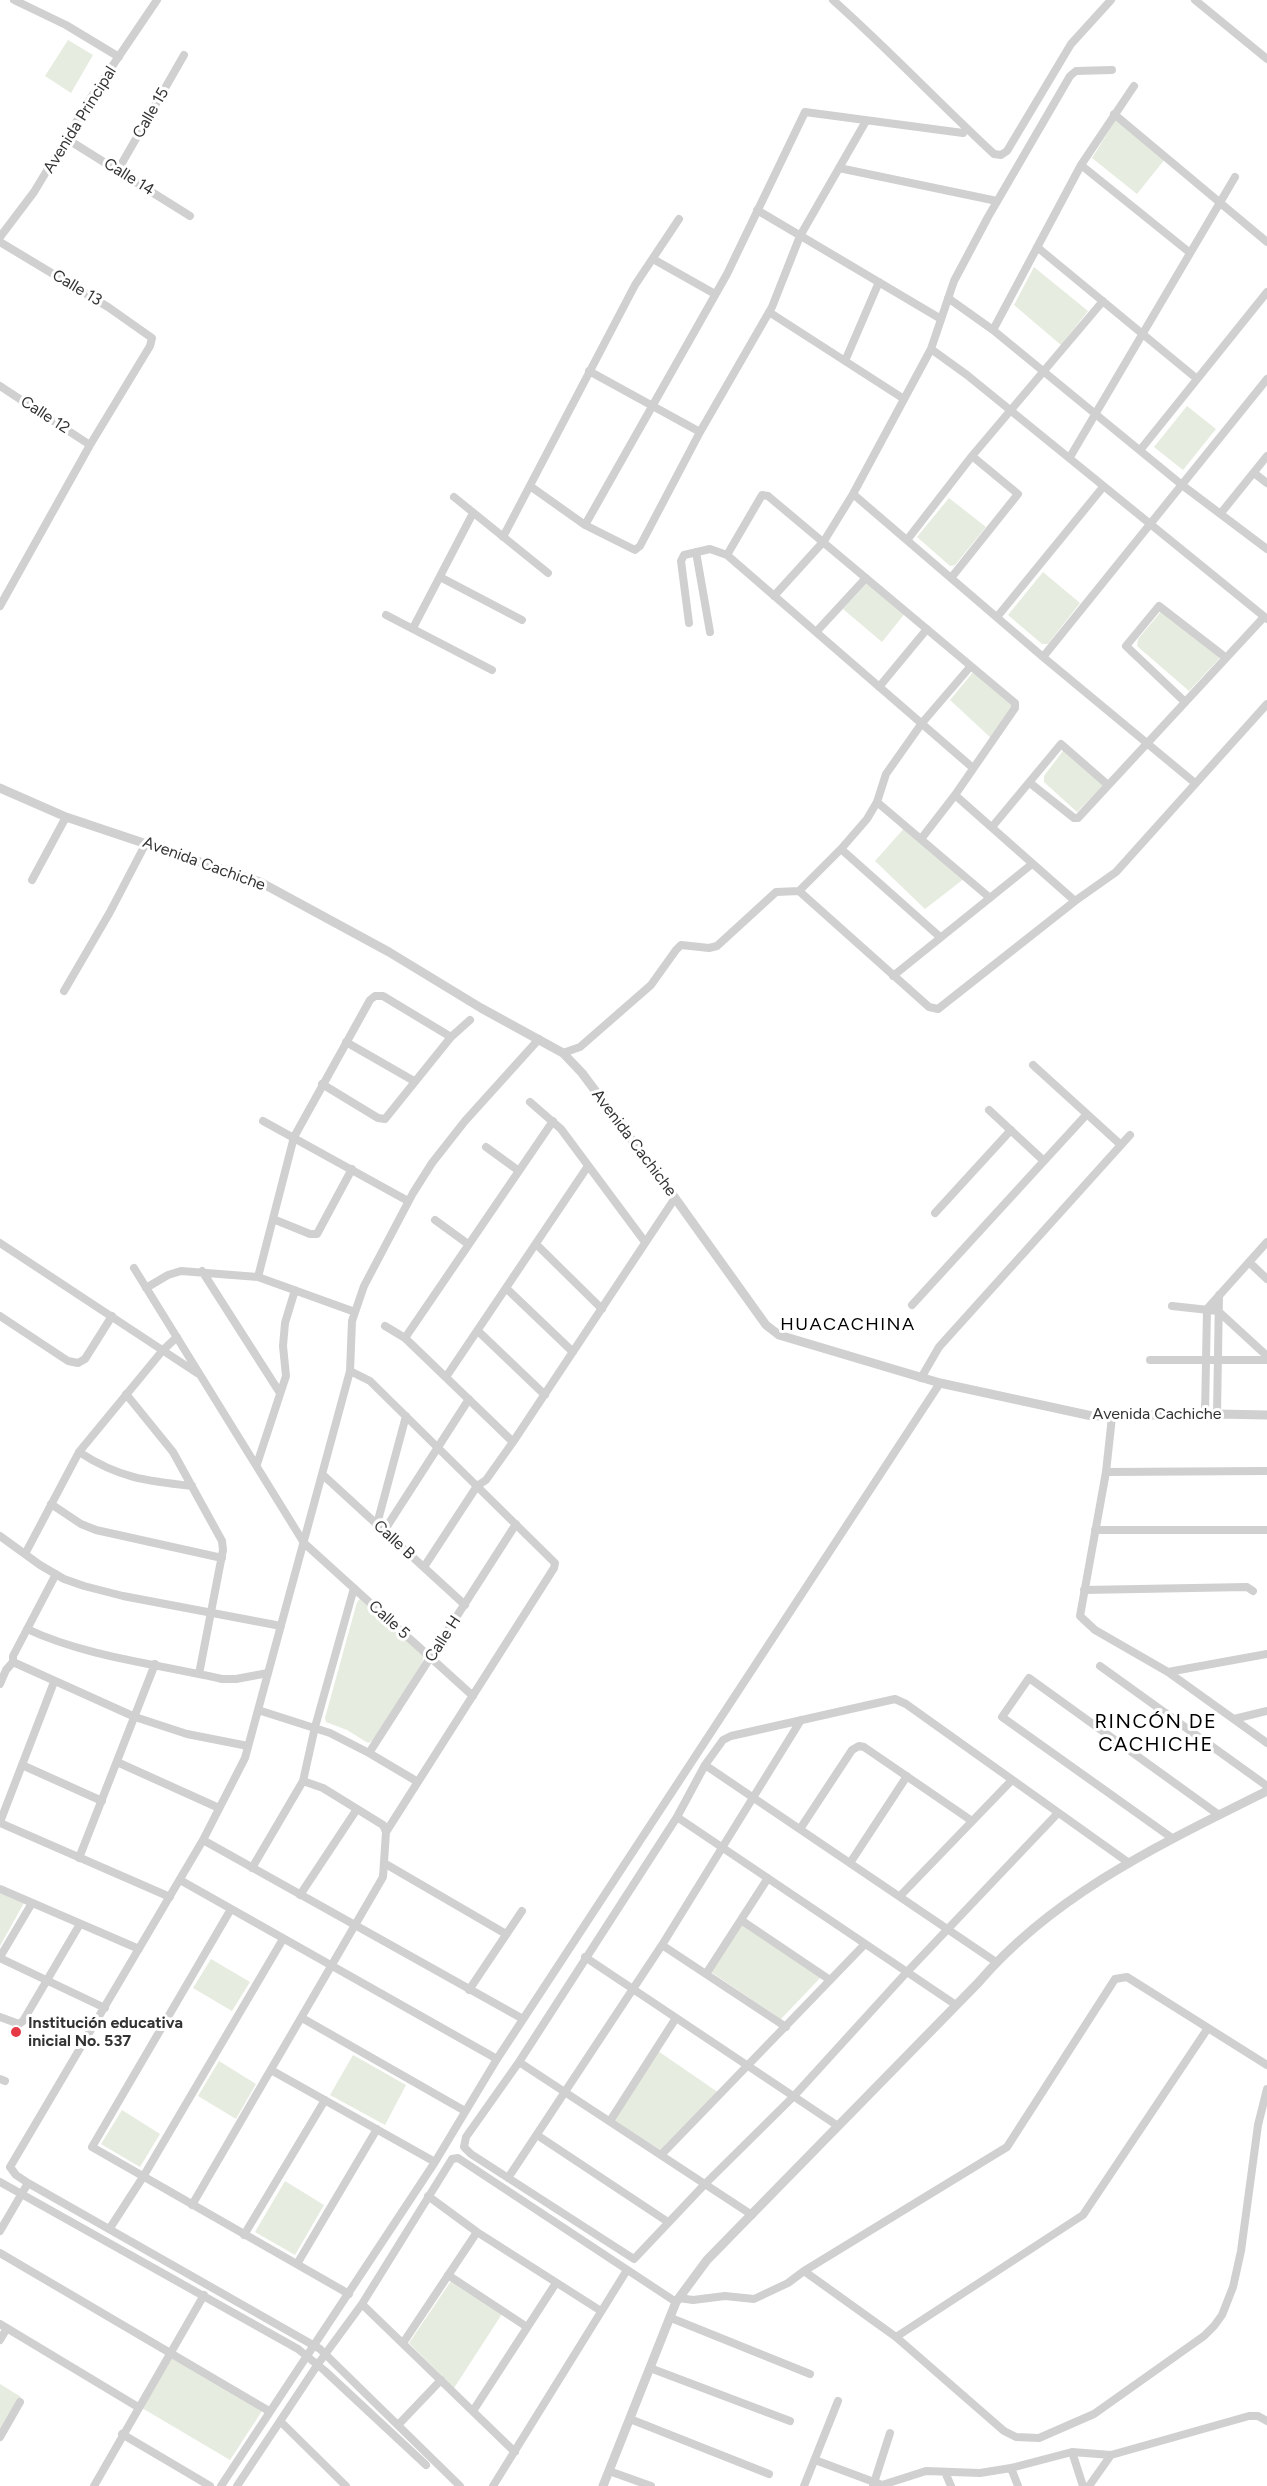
<!DOCTYPE html>
<meta charset="utf-8">
<style>
body{margin:0}
canvas{display:block;background:#fff}
</style>
<canvas width="1267" height="2486"></canvas>
<script>
const ctx = document.querySelector('canvas').getContext('2d');
ctx.lineJoin = 'round';
function fill(path, color) { ctx.fillStyle = color; ctx.fill(path, 'evenodd'); }
function stroke(path, color, width, dash) { ctx.strokeStyle = color; ctx.lineWidth = width; ctx.lineCap = dash ? 'butt' : 'round'; ctx.setLineDash(dash || []); ctx.stroke(path); }
function drawText(font, color, halo, rows, align = 'center') {
  ctx.font = font + ' Figtree,sans-serif'; ctx.lineWidth = 6; ctx.setLineDash([]); ctx.textBaseline = 'middle'; ctx.strokeStyle = halo; ctx.fillStyle = color; for (const [text, x, y, turn = 0] of rows) {
    ctx.save(); ctx.translate(x, y); ctx.rotate((+turn || 0) * Math.PI / 180); ctx.textAlign = isNaN(turn) ? turn : align; if (halo) ctx.strokeText(text, 0, 0); ctx.fillText(text, 0, 0); ctx.restore();
  }
}
const green = new Path2D(`
 M68,40L93,55L71,93L45,76Z
 M1117,118L1165,159L1137,194L1092,158Z
 M1034,267L1088,311L1061,345L1014,305Z
 M1187,406L1216,429L1183,470L1154,447Z
 M949,498L986,527L955,565L950,566L917,537Z
 M1043,572L1080,603L1048,644H1042L1008,615Z
 M869,581L906,612L882,642L843,609Z
 M1163,609L1219,654V659L1189,691L1137,646L1138,639Z
 M974,671L1014,705L991,738L950,700Z
 M1065,748L1104,785L1077,812L1044,782V776Z
 M907,825L965,878L925,909L875,861Z
 M361,1598L424,1656L422,1663L374,1740L368,1743L347,1730L326,1722L325,1718L357,1602Z
 M0,1893L24,1903L0,1946Z
 M742,1924L821,1977L781,2019L711,1972Z
 M211,1959L250,1982L232,2011L193,1988Z
 M658,2051L719,2093L662,2151L614,2120Z
 M353,2055L406,2085L385,2125L330,2095Z
 M219,2061L256,2084L236,2119L198,2096Z
 M122,2110L160,2134L140,2167L101,2144Z
 M285,2181L324,2205L295,2255L255,2232Z
 M451,2281L502,2314L454,2388L409,2343Z
 M171,2357L262,2411L230,2460L142,2408Z
 M0,2384L21,2397L0,2430Z`);
const minor = new Path2D(`
 M14,0L66,25L119,57
 M833,0C888,49 939,103 994,154L1001,155L1007,151L1071,44L1111,0
 M1195,0L1267,59
 M1114,114L1267,242
 M67,139L190,216
 M1081,165L1189,252
 M839,168L997,201
 M118,170L184,55
 M757,210L941,319
 M0,237L34,192L90,99L157,0
 M0,242L108,307L152,338L150,346L90,445L0,606
 M1037,247L1196,378
 M653,259L715,294
 M948,298L993,330L1182,485L1267,549
 M769,312L904,399
 M993,330L1081,165L1134,86
 M931,349L967,375L1267,619
 M845,361L879,282
 M589,371L700,432
 M0,386L90,445
 M1141,449L1267,292
 M1070,457L1235,177
 M1254,473L1267,483
 M530,486L585,525L635,550L640,546L700,432L772,307L800,236L866,121
 M853,494L1043,657L1195,783
 M454,497L548,573
 M1221,513L1267,456
 M585,525L727,274L805,112L963,133
 M503,537L635,285L679,219
 M907,540L972,456L1103,301
 M696,552L710,632
 M727,555L762,495L768,496L1015,703V708L955,795L921,839
 M440,577L522,620
 M951,578L1018,494L972,456
 M774,596L824,541L853,494L931,349L954,281L988,217L1070,76L1076,71L1112,70
 M386,615L492,670
 M997,617L1103,487
 M689,623L681,561L684,555L710,549L727,555L973,768
 M413,628L473,513
 M816,632L866,578
 M1043,657L1267,379
 M879,687L927,629
 M1184,701L1126,646L1159,606L1225,657
 M1030,783L1074,818H1078L1264,617
 M955,795L1075,901
 M877,802L990,898
 M992,827L1061,744L1108,785
 M841,849L940,937
 M32,880L66,817
 M799,891L929,1007L938,1009L1075,901L1116,872L1267,704
 M893,976L1032,864
 M64,991L110,912L146,843
 M346,1042L414,1081
 M563,1053L580,1047L651,985L676,950L681,945L709,948L717,946L776,892L799,891L841,849L867,819L877,802L886,774L922,723L970,667
 M1033,1065L1121,1145
 M322,1084L378,1118L385,1119L451,1037L470,1020
 M530,1102L561,1129L645,1242
 M989,1110L1044,1161
 M263,1121L408,1201
 M486,1147L519,1171
 M935,1213L1011,1130
 M273,1219L310,1234H317L352,1169
 M435,1220L468,1244
 M0,1243L197,1373
 M536,1244L602,1309
 M1249,1262L1267,1279
 M134,1268L304,1543L473,1696
 M202,1271L280,1393
 M258,1277L294,1137L370,1000L375,996H383L451,1037
 M146,1288L168,1275L181,1271L258,1277L355,1312
 M506,1288L573,1352
 M912,1305L1087,1114
 M1172,1306L1218,1311L1267,1356
 M0,1316L68,1361L78,1363L85,1359L112,1316
 M385,1326L405,1338L513,1442
 M478,1331L545,1395
 M405,1338L553,1121
 M1150,1360H1267
 M350,1371L370,1381L555,1563L554,1568L386,1832
 M446,1377L588,1166
 M921,1378L939,1347L1130,1135
 M126,1394L173,1452L222,1541L223,1550L199,1674
 M1205,1414L1207,1309L1267,1242
 M1217,1414L1219,1295
 M1112,1417L1106,1472L1080,1616L1095,1630L1168,1672L1267,1743
 M79,1452C119,1478 146,1481 192,1486
 M257,1464L286,1376L283,1346L285,1323L295,1290
 M1106,1472L1267,1471
 M323,1475L465,1605
 M51,1504L81,1524L96,1530L222,1558
 M377,1524L406,1416
 M1095,1530H1267
 M384,1531L469,1399
 M0,1536L40,1565L64,1579L84,1586L123,1596L281,1626
 M25,1554L79,1452L163,1350L177,1337
 M424,1567L477,1486L486,1480L513,1442L675,1198
 M56,1574L13,1656V1662L135,1717L187,1734L248,1746
 M1084,1590L1247,1587L1253,1591
 M27,1629C87,1657 157,1664 222,1679H236L268,1673
 M1100,1666L1267,1786
 M1168,1672L1267,1654
 M0,1684L6,1670L13,1662
 M258,1710L330,1733L369,1753L418,1782
 M1234,1719L1267,1711
 M369,1753L516,1524
 M117,1762L219,1808
 M22,1765L102,1801
 M705,1765L996,1962
 M1058,1813L906,1973L794,2096L705,2184L634,2259L471,2154L464,2147L466,2137L519,2062L677,1817L705,1765L723,1740L731,1736L895,1699L906,1704L1129,1863
 M677,1817L956,2005
 M0,1822L54,1682
 M0,1823L170,1897
 M800,1829L852,1750L859,1746L864,1747L972,1821
 M1172,1838L1002,1717L1029,1678L1219,1815
 M203,1840L523,2019
 M79,1858L155,1664
 M384,1863L506,1934
 M850,1863L907,1776
 M252,1868L303,1781L315,1727L354,1588
 M180,1880L497,2059
 M0,1889L139,1949
 M300,1895L357,1809
 M900,1896L1012,1780
 M231,1909L92,2147L349,2294
 M741,1920L830,1980
 M662,1945L786,2027
 M0,1957L32,1903
 M585,1957L838,2126
 M0,1958L105,2008
 M706,1974L768,1878
 M469,1990L522,1911
 M0,2017L19,2024L23,2021L80,1924
 M302,2018L465,2111
 M519,2062L752,2215
 M271,2070L435,2162
 M0,2079L5,2081
 M610,2121L676,2018
 M537,2135L668,2222
 M661,2155L865,1944
 M508,2178L662,1945L801,1720
 M0,2182L298,2349L325,2371L426,2465
 M428,2196L477,2232L601,2311
 M192,2205L383,1877L386,1832L383,1825L323,1788L303,1781
 M110,2228L143,2177L283,1939
 M0,2231L28,2183
 M244,2235L325,2100
 M0,2253L269,2411
 M297,2264L377,2129
 M804,2271L1007,2147L1115,1979L1127,1977L1267,2065
 M448,2275L527,2327
 M679,2298L693,2300L725,2296L754,2299L788,2283L804,2271L896,2337L1004,2431L1016,2437L1039,2438L1094,2414L1204,2336L1214,2326L1222,2315L1233,2287L1241,2251L1258,2125L1267,2089
 M362,2304L515,2452
 M671,2318L810,2374
 M0,2324L138,2407
 M896,2337L1083,2215L1208,2028
 M0,2340L7,2328
 M403,2343L477,2232
 M650,2368L790,2421
 M473,2411L556,2283
 M630,2419L769,2474
 M280,2421L346,2486
 M398,2425L441,2380
 M122,2434L210,2486
 M0,2437L20,2402
 M1072,2452L1083,2486
 M815,2460L882,2485L926,2471L980,2473L1011,2468L1072,2452L1111,2455L1249,2416H1258L1267,2421
 M1011,2468L1018,2486
 M609,2471L651,2486
 M945,2472L951,2486
 M94,2486L204,2295
 M221,2486L435,2162L497,2059L940,1383
 M237,2486L318,2364L362,2304L452,2159L458,2158L676,2302
 M460,2486L320,2349L28,2183L16,2175L10,2167L203,1840L245,1758L350,1371L352,1321L364,1286L413,1193L432,1163L465,1121L539,1039
 M493,2486L627,2270
 M804,2486L838,2401
 M873,2486L890,2433
 M1089,2486L1111,2455`);
const tertiary = new Path2D(`
 M0,788L66,817L260,882L389,952L481,1008L563,1053L582,1073L675,1198L766,1325L779,1335L940,1383L1092,1416L1217,1414L1267,1415
 M603,2486L676,2302L707,2260L978,1983C1055,1893 1163,1843 1267,1791`);
const markers = [
 [16,2032,6,"#e63946"]
];
const streetNames = [
 ["Calle 15",151,113,-60],
 ["Avenida Principal",80,120,-58],
 ["Calle 14",129,177,32],
 ["Calle 13",77,288,31],
 ["Calle 12",45,415,33],
 ["Avenida Cachiche",204,864,20],
 ["Avenida Cachiche",634,1143,53],
 ["Avenida Cachiche",1157,1414],
 ["Calle B",394,1540,43],
 ["Calle 5",389,1620,42],
 ["Calle H",443,1639,-57]
];
const poiNames = [
 ["Institución educativa",28,2023],
 ["inicial No. 537",28,2041]
];
const neighbourhoodNames = [
 ["HUACACHINA",848,1325]
];
const quarterNames = [
 ["RINCÓN DE",1156,1722],
 ["CACHICHE",1156,1745]
];
fill(green, '#e6ecdf');
stroke(minor, '#d0d0d0', 8);
stroke(tertiary, '#d0d0d0', 9);
for (const [x, y, r, color] of markers) { const dot = new Path2D(); dot.arc(x, y, r, 0, 2 * Math.PI); ctx.fillStyle = color; ctx.fill(dot); stroke(dot, '#fff', 2); }
drawText('16px', '#333', '#fff', streetNames);
drawText('bold 16px', '#333', '#fff', poiNames, 'left');
ctx.letterSpacing = '1.5px';
drawText('18px', '#000', '#fff', neighbourhoodNames);
ctx.letterSpacing = '0px';
ctx.letterSpacing = '1.5px';
drawText('20px', '#000', '#fff', quarterNames);
ctx.letterSpacing = '0px';
</script>
